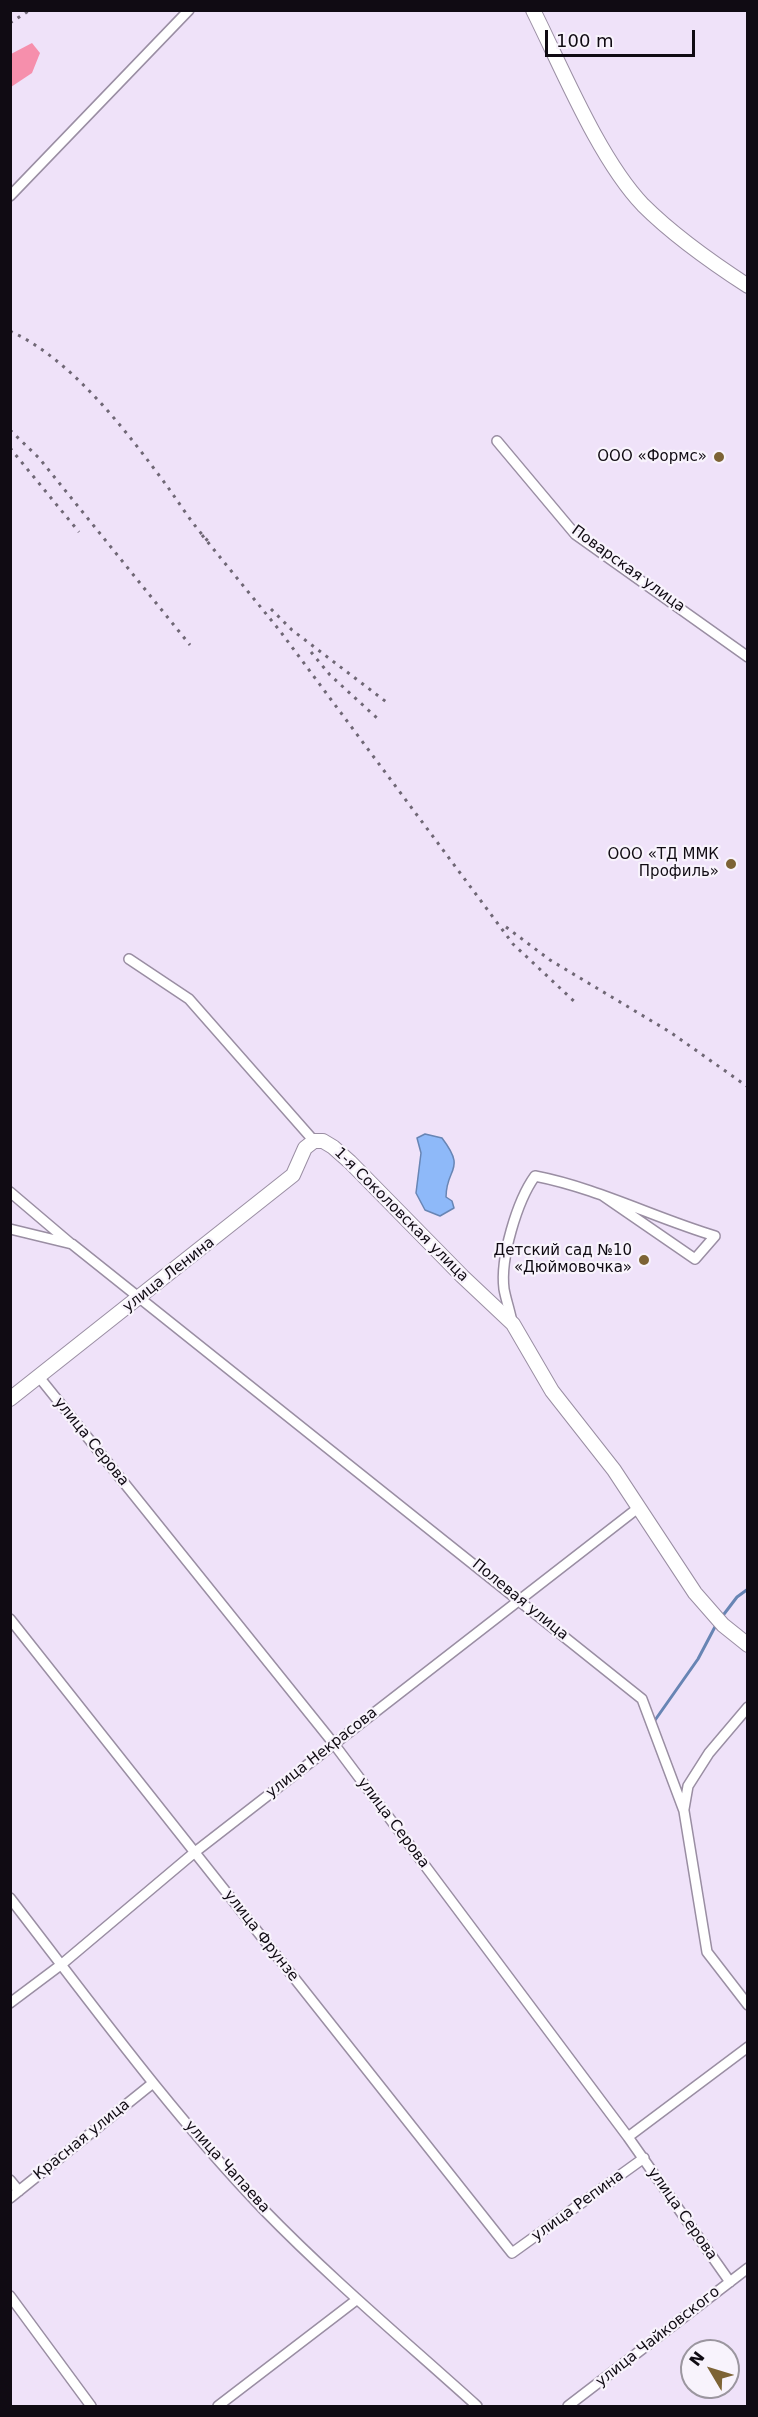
<!DOCTYPE html>
<meta charset="utf-8">
<style>
body{margin:0}
#map{position:relative;width:758px;height:2417px;overflow:hidden;background:#efe2f9;font-family:"DejaVu Sans",sans-serif}
canvas{display:block}
.frame{position:absolute;inset:0;border:12px solid #100b13;pointer-events:none}
.north{position:absolute;left:680px;top:2339px;width:60px;height:60px;box-sizing:border-box;background:#f8f3fc;border:2px solid #9b969f;border-radius:50%;rotate:308deg;font-size:16px;font-weight:700;line-height:24px;text-align:center;color:#100b13}
.north::after{content:'';display:block;margin:auto;width:21px;height:27px;background:#7d6335;clip-path:polygon(50% 0,100% 100%,50% 72%,0 100%)}
.scale{position:absolute;left:545px;top:30px;width:150px;height:27px;box-sizing:border-box;border:3px solid #100b13;border-top:0;padding-left:8px;font-size:18px;line-height:21px;white-space:nowrap;color:#100b13;-webkit-text-stroke:4px #f8f3fc;paint-order:stroke}
</style>
<div id="map">
<canvas width="758" height="2417"></canvas>
<div class="frame"></div>
<div class="north">N</div>
<div class="scale">100 m</div>
</div>
<script>
const ctx = document.querySelector('canvas').getContext('2d');
ctx.lineJoin = 'round';
function fill(path, color) { ctx.fillStyle = color; ctx.fill(path, 'evenodd'); }
function stroke(path, color, width, dash) { ctx.strokeStyle = color; ctx.lineWidth = width; ctx.lineCap = dash ? 'butt' : 'round'; ctx.setLineDash(dash || []); ctx.stroke(path); }
function drawText(font, color, halo, rows, align = 'center') {
  ctx.font = font + ' "DejaVu Sans",sans-serif'; ctx.lineWidth = 4.5; ctx.setLineDash([]); ctx.textBaseline = 'middle'; ctx.strokeStyle = halo; ctx.fillStyle = color; for (const [text, x, y, turn = 0] of rows) {
    ctx.save(); ctx.translate(x, y); ctx.rotate((+turn || 0) * Math.PI / 180); ctx.textAlign = isNaN(turn) ? turn : align; if (halo) ctx.strokeText(text, 0, 0); ctx.fillText(text, 0, 0); ctx.restore();
  }
}
const forest = new Path2D(`
 M32,43L40,53L32,73L11,87V54Z`);
const water = new Path2D(`
 M425,1134L442,1138C467,1171 446,1167 446,1197L452,1201L454,1208L440,1216L425,1210L416,1193L421,1153L417,1138Z`);
const stream = new Path2D(`
 M721,1618L737,1597L748,1589
 M653,1723L698,1659L717,1623`);
const street = new Path2D(`
 M10,196L189,10
 M497,441L575,534L748,657
 M129,959L189,999L314,1141
 M10,1192L70,1243
 M10,1229L72,1244L642,1699L684,1811L707,1952L748,2005
 M512,1322C510,1311 506,1300 504,1289C500,1258 517,1201 535,1176C597,1188 655,1218 715,1236L695,1259L602,1195
 M39,1377L334,1744L628,2137L730,2282
 M10,1619L512,2253L644,2158
 M684,1809L688,1786L709,1753L748,1707
 M10,1898C92,2004 170,2112 263,2209C331,2279 405,2341 477,2406
 M10,2003L62,1964L195,1852L638,1508
 M628,2137L748,2047
 M10,2180L19,2191
 M10,2198L153,2083
 M10,2296L91,2406
 M218,2406L355,2301
 M568,2406L748,2268`);
const secondary = new Path2D(`
 M533,10C562,68 599,159 643,205C674,236 711,262 748,286
 M10,1399L293,1175L305,1148L314,1141H323L333,1147L350,1162L462,1276L513,1324L552,1391L614,1470L695,1593L723,1625L748,1645`);
const rail = new Path2D(`
 M10,23L30,10
 M10,331C73,360 127,432 167,486C180,504 192,524 208,541
 M10,430L39,458L190,645
 M10,448L79,532
 M202,535L280,631L513,944L577,1004
 M271,609L292,630L389,704
 M311,652L330,675L377,718
 M506,927L550,960L670,1032L748,1087`);
const markers = [
 [719,457,6,"#7d6335"],
 [731,864,6,"#7d6335"],
 [644,1260,6,"#7d6335"]
];
const poiNames = [
 ["ООО «Формс»",707,457],
 ["ООО «ТД ММК",719,855],
 ["Профиль»",719,872],
 ["Детский сад №10",632,1251],
 ["«Дюймовочка»",632,1268]
];
const streetNames = [
 ["Поварская улица",628,569,36],
 ["1-я Соколовская улица",401,1215,45],
 ["улица Ленина",169,1275,-38],
 ["улица Серова",91,1442,51],
 ["Полевая улица",520,1600,39],
 ["улица Некрасова",322,1753,-38],
 ["улица Серова",393,1823,53],
 ["улица Фрунзе",261,1936,52],
 ["Красная улица",82,2140,-39],
 ["улица Чапаева",227,2167,48],
 ["улица Репина",578,2206,-36],
 ["улица Серова",682,2214,55],
 ["улица Чайковского",658,2337,-38]
];
fill(forest, '#f68fac');
fill(water, '#8eb9f9');
stroke(water, '#6885b4', 1.5);
stroke(stream, '#6885b4', 3);
stroke(street, '#9a8ea3', 12);
stroke(secondary, '#9a8ea3', 16);
stroke(street, '#fff', 9);
stroke(secondary, '#fff', 14);
stroke(rail, '#6f6775', 3, [3, 6]);
for (const [x, y, r, color] of markers) { const dot = new Path2D(); dot.arc(x, y, r, 0, 2 * Math.PI); ctx.fillStyle = color; ctx.fill(dot); stroke(dot, '#f8f3fc', 2); }
drawText('15px', '#100b13', '#f8f3fc', poiNames, 'right');
drawText('15px', '#100b13', '#f8f3fc', streetNames);
</script>
